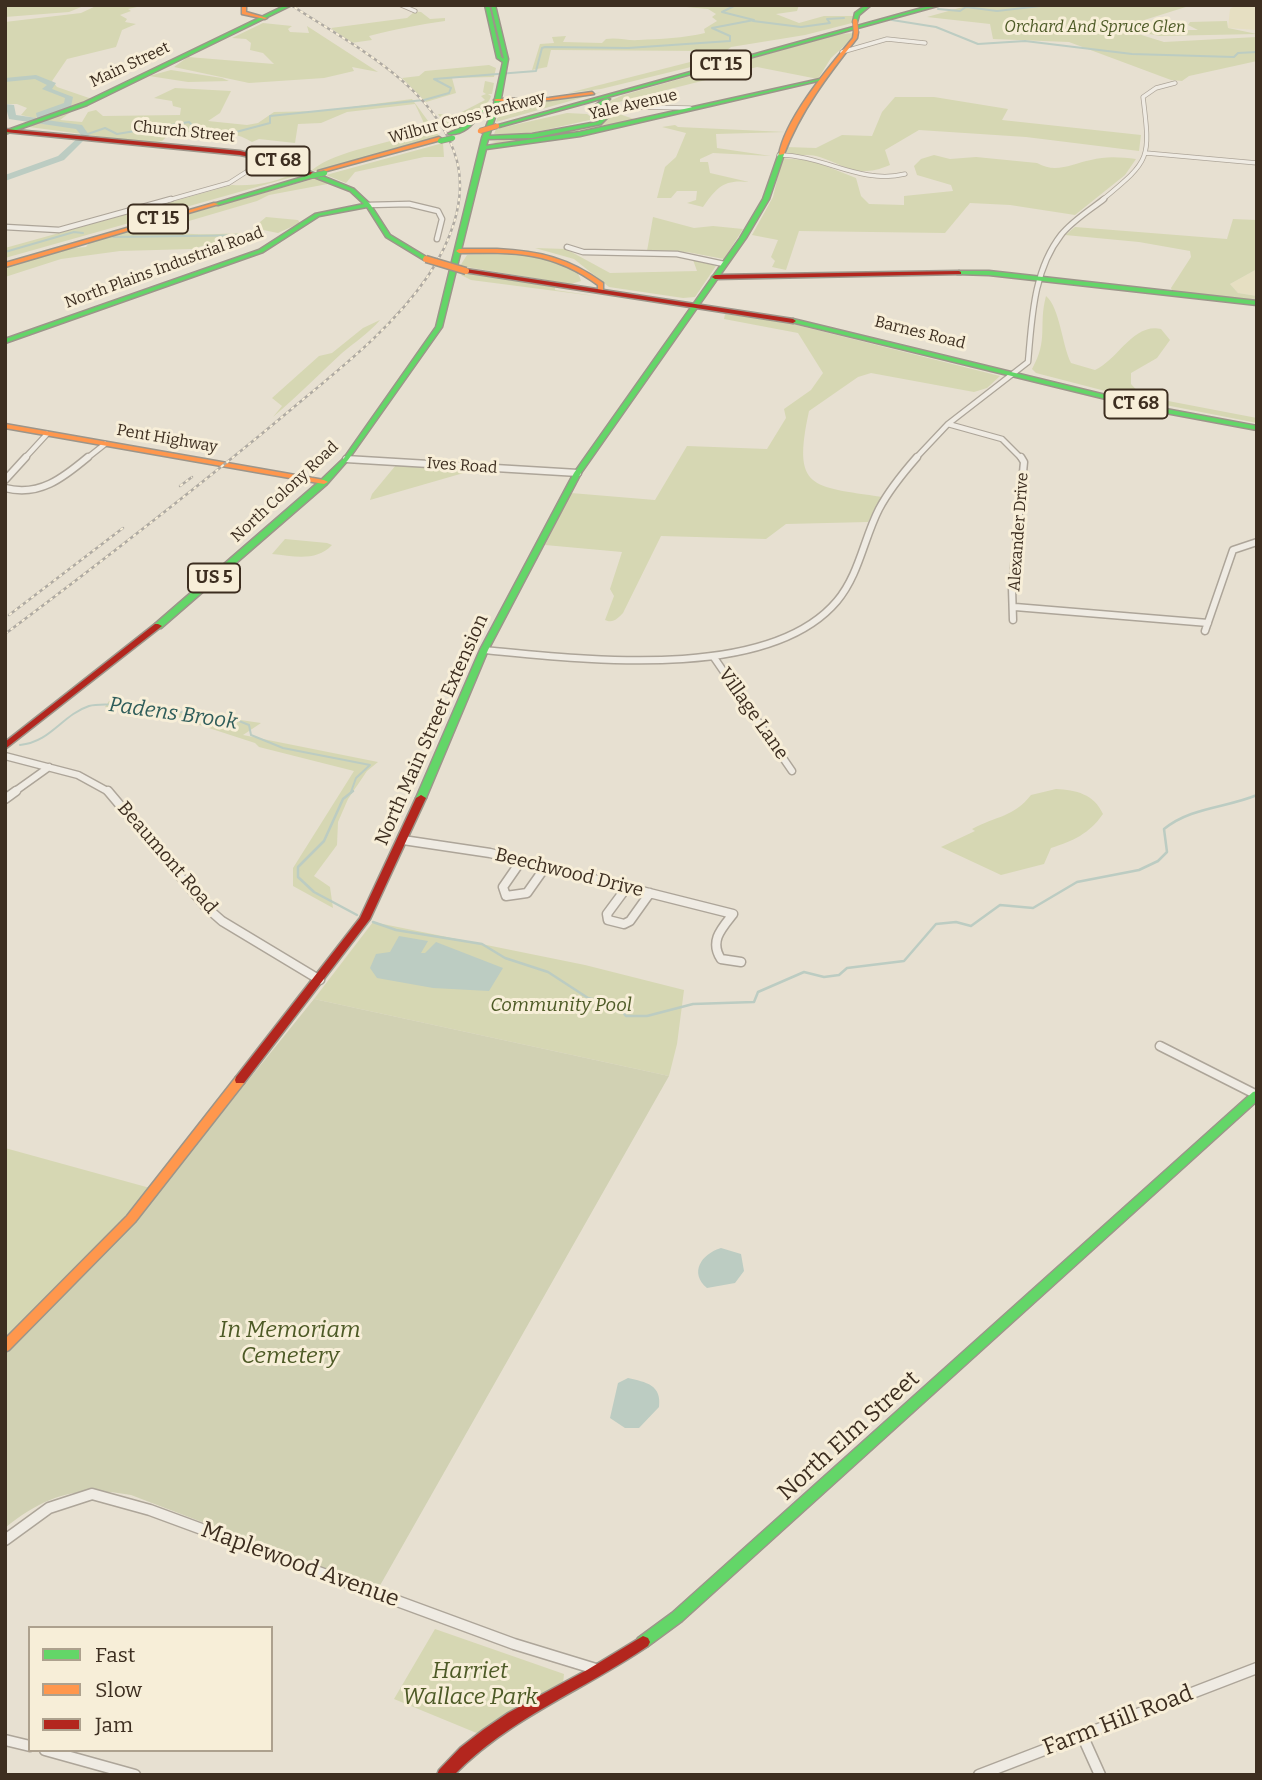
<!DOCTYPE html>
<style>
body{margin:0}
#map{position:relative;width:1262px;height:1780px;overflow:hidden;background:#e7e0d1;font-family:Bitter,serif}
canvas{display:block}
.frame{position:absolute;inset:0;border:7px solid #3d2e20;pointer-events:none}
.legend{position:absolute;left:28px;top:1626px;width:245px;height:126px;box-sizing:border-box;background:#f7eed8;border:2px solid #ada18e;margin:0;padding:9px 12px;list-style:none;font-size:21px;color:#3d2e20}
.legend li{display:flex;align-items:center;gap:14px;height:35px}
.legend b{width:35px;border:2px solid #ada18e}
</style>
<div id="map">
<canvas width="1262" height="1780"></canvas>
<div class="frame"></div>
<ul class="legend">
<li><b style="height:9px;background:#63d668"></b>Fast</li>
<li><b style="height:9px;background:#ff974d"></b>Slow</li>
<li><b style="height:9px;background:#b3261e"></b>Jam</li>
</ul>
</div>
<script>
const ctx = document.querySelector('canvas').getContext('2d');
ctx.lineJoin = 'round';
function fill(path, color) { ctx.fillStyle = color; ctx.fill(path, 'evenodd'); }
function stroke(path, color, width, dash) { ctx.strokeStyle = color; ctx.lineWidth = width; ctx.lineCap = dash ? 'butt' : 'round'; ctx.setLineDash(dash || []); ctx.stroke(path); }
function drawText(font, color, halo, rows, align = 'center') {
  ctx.font = font + ' Bitter,serif'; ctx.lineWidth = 6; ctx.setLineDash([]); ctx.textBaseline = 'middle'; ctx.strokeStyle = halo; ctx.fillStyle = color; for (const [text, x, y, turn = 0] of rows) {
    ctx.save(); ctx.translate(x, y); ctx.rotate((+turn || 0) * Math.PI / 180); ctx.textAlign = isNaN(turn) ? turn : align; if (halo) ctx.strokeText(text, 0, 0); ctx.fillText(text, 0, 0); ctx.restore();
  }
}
const farmland = new Path2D(`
 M1236,5H1257V30L1228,28L1230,9Z
 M1257,269V296L1238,293L1230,284Z`);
const green = new Path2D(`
 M5,5H86L69,12L5,17Z
 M98,5H146L128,9L131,11L120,15L127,19L125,22L136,24L122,30L116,47L67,59L52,81L57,87L92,99L47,116L35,118L21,115L27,108L17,104H5V22L81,13Z
 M664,5H799L797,11L776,14L799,23L824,16H853L852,23L805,35L731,47L715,60L687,68L601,89L568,93L702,59V51L551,50L547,67L532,70L540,44L554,43L552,37L566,36L563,42L602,43L606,39C618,37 627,41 639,40C660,39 684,38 705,33L704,29L717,21L712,17L716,14L708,9Z
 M970,5H1192L1138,22L1173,24L1176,30H1198L1188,25L1190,22L1227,21L1228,28L1257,34L1160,36L1119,28L1164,42L1257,37V61L1189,76L1182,81L1171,80L1069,42L993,39L990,24L927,17Z
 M411,11L421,12L430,19L445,18V21C417,25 396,29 369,36L372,40L351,43L331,28L407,18L413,13Z
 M263,23L292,26L288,29L290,32L309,33L307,26L378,72L352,67L354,71L324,78L249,83L174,67L188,57L274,64L263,53L250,50L251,43L246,39L232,38Z
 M854,33L853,38L831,58L818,79L757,67L615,103L616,113L637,120L505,145L491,142L597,125L609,116L599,106L623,95L839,34Z
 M489,65L496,68L494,77L452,78L456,93L426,102L402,78L419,76L425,71Z
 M171,70L222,78L229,81L188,82L149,76Z
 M485,81L494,83L492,94H488L491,96C488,108 473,109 470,124L451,133L438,114L456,115L485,100L481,96L486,94L483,92Z
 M175,88L231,91L220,113L208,121L247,125L258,123L274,112L321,111L412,99L439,136L315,171L312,170C337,150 389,144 421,132L423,121L415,104L347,112L321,123L298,124L295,143L259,139L252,142C232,128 197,133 172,132L162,141L150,143L29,127L76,108L60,120L82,122L88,112L96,110L103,116L180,115L181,108L173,106L172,101L154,98Z
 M602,92L496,122L499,112L516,113L517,110L542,106L543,103L506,102L499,109L502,102L555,100Z
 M895,97H934L1008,109L1002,120L1141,135L1139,151L1026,137L919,130L885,150L890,165C855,180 845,164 816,156C805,153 794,158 784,151L786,147L816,148L842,135L872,136L882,112Z
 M567,113L587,114L594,119L527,134H494L496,129Z
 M675,125L678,127L786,132L716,134L717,148L771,156L713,153L700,159V162H708L710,173L749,182C724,179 717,187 703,207L687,203L696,200L697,191H677L671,198H657L665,167L676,157L686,133L662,127Z
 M443,143L444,157H424L355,172L346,183L326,175Z
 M934,155L950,159L976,157L1037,163C1056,174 1071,164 1091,160C1105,156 1121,157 1136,159L1125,175L1075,215L1010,205L970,203L945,233L799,231L786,270L772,267L775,261L771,257L778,240L752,235L773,197L782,158L813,161L856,178L861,196L869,204L904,205V196L953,191L951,185L917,175L914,166L921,159Z
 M299,169L310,172L5,258V248L232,185C254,186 281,183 299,169Z
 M320,177L333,183L269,195L257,201L165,228C196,241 233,229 266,235L262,238L220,241L192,249L120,251L61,259L5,277V267L62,249L86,247L90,242Z
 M266,217L298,220L300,223L278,233L253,228Z
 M653,217L694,228L713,226L743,229L724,259L687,252L647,251Z
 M1233,219L1257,220V269L1230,284L1238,293L1257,296V301L1173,293L1171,288L1191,257L1190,251L1139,242L1065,235L1075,227L1227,239Z
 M535,248L566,249L610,273L697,271L692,257L716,266L695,297L683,298L609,287L574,259Z
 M518,252C539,254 576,258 581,281L571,284L460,266L467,255Z
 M464,273L555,287V290L602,297L471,280L461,275Z
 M1046,296C1060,308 1062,345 1071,363L1095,370C1118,360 1133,323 1161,329L1170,340L1157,358L1131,373V384L1142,396L1257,418V423L1140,400L1036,373L1032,369C1049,339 1038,326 1046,296Z
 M725,314L781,321L1000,376L987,388L974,392L871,373L858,377L809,411C792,490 811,486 882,497L868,522L786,524L766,539L661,536L623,613C618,618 613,624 605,620L614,596L610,589L622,552L545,545L571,493L655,500L687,446L767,449L786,418L784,409L811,390L823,373L798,333L724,319Z
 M380,320C369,333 355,342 342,353C319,374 298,396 273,417L282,406L272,398L319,356L332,353L363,328Z
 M396,465L474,470L370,500L372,494Z
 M285,539L327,543L332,545C316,562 294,556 272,554Z
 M109,701L261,723L243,735L378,762L367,771L348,799L338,822L337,845L314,876L330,887L333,908L293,886V868L354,771L259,747L255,743L175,717L105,707Z
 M1056,789C1076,790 1094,794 1103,814C1089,834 1073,841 1051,848L1044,864L1001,875L941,847L975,831L972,829C996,816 1014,817 1031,795Z
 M373,922L585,965L684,990L677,1044L669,1076L314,999Z
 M5,1148L150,1188L107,1237L5,1339Z
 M435,1629L564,1674L563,1684L500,1717L479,1734L394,1699Z`);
const cemetery = new Path2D(`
 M314,999L669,1076L378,1589L131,1495C78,1486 47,1494 5,1528V1353L140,1214Z`);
const water = new Path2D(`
 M399,936L428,941L421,953H425L436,942L503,968L489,991L433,988L377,978L370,968L376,954L390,952Z
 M721,1248L741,1254L744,1271L735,1283L707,1288C689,1273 701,1254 721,1248Z
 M628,1378C646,1382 662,1385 659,1407L639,1428H625L610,1418L618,1383Z`);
const streamFar1 = new Path2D(`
 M903,5L911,6
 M1051,5H1076
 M938,9L960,11L966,7L997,11L1049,5
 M892,20L936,27L978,44L1025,41L1132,54L1234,57L1238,53L1257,52
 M753,21L801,27L830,23L827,19L844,18
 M85,135L105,128L117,134L189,122L197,130L236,132L270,123V116L424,100L449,93L451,88L434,79L536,71L542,48L545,47L628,48L730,41V36L712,28L754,20L722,12L736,5
 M113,237L261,235
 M5,252L74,232L83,233
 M20,745C51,742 62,715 89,706C111,699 210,717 239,721L249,725L251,735L283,748L370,765L356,778L351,792`);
const stream = new Path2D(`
 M353,791L343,799L324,841L298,867V877L314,892L357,915
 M373,922L396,930L482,944L505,958L548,972L588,998L617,1005L626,1016H647L693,1004L754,1002L758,992L804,972L824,977L839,975L847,968L904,961L936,924L956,922L971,926L1000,905L1033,908L1077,882L1139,870L1158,861L1167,852L1164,829C1191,807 1226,808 1257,795`);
const river = new Path2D(`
 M36,75L56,83L52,89L73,97L71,106L44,116L46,120L82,125L89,135L64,160L5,181V175L58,156L81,135L76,129L9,119L5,104L14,105L16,115L37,118L36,113L64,103L65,98L42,89L47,85L35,79L5,82V78Z`);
const streetFar4 = new Path2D(`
 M401,5L415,11
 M842,52L887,39L925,43
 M634,107L690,108
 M1146,153L1257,163
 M779,155C823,155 861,185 905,174
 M165,201L229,183L268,158
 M1101,201C1150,160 1151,161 1143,97L1156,88L1175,83`);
const streetFar3 = new Path2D(`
 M368,205L409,204L438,211L442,219L437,239
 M5,227L59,230L171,199
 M567,247L583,252L677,254L724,264
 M948,424L1002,439L1022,459
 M24,459L47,434
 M86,459L105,444
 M915,459L948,424L1028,362C1032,319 1033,271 1061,235C1072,221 1090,210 1104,199`);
const streetFar2 = new Path2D(`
 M346,459L578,473
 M5,480L26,457
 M5,488C39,497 63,478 88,457
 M1015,607L1208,623
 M1013,620L1012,588L1024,462L1021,457
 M1205,631L1233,550L1257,542
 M484,650C580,659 768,683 837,601C859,575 864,538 879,509C889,490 903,473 917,457
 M713,656L792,771
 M5,756L78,775L109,792
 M14,792L49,767`);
const streetFar1 = new Path2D(`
 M108,791L205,906L222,921L320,980
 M5,799L16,791
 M403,840L490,853L733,914C722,928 709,941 721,959L741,962
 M521,861L503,887L506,896L527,893L546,866
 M627,887L607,914L608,920L624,924L630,921L650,893
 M1160,1046L1257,1095`);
const street = new Path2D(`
 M5,1540L49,1508L92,1494L150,1510L514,1644L599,1670
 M1082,1735L1100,1775
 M5,1740L30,1746
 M45,1750L135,1775
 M979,1775L1257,1668`);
const fast = new Path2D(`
 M286,5H292L87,105L5,134V131L83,103Z
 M485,5H489L501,57L504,59L491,5H495L508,59L501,98L489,136L532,134L597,122L602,118L594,106L606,98L610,99L599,106L607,118L601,124L532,138L488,139L486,146L580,132L820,79L822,80L580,136L486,149L442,327L348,460L327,484L161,628H155V624L321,480L344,458L436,327L482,138L492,111L482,112C473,125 463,136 447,134L467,125L478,110L493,108L503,62L497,58Z
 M866,5H871L859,15L857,22H853L855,13Z
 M933,5H941L499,127L495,126Z
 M779,153L784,154L769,199L746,238L581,473L488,650L426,798L424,800H418L416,798L480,650L574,473L740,238L763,199Z
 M313,174H317L354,189L370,204L390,235L428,258V260H424L386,237L367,207L319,216L263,252L5,343V339L259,250L315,214L364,204L350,191L314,177L218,205L213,204Z
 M959,271H989L1257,301V305L989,275L957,274V272Z
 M793,319L1155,407L1257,426V430L1155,411L791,322L790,321Z
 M1257,1091V1101L682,1621L648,1646L643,1648L638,1646L636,1642L638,1638L672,1613L1253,1092Z`);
const slow = new Path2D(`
 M242,5H246V12L267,18L265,19L242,14Z
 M854,31L858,32L857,38C828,75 801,110 784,154L779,155C785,119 829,67 853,38Z
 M592,92L594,94L549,100L496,101L494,100L496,99L549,98Z
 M439,137L442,139L441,140L323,172L318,171Z
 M214,203L219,204L5,267V263Z
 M497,249C539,251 569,258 603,283V290L598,291V285C552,251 513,252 459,253L456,251L459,249Z
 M5,424L324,480L328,482L324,484L5,428Z
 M240,1076L244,1077L245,1080L244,1083L135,1222L9,1350L5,1352V1339L127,1216L236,1077Z`);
const jam = new Path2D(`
 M5,129L240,151L288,162L318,175L313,176L284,164L240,155L5,132Z
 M466,269L793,319L796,321L793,323L464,272L463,271Z
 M959,271L961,272V274L715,279L712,277L715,275Z
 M155,624H158L162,626L5,749V742Z
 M421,795L426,798L370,919L244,1083H236L235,1080L236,1077L360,918L416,798Z
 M643,1636L648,1638L650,1642L648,1646C584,1690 509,1718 454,1775H437L439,1770L460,1748L483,1730L508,1713L587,1670Z`);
const rail = new Path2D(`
 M180,486L192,477
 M9,615L123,528
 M5,634C101,562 196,489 288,412C338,370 391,330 428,276C450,243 467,201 457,161C437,86 350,44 291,5`);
const fastBridge = new Path2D(`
 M440,141L453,138
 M312,176L325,173`);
const slowBridgeFar1 = new Path2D(`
 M855,21L856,32
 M480,131L497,126`);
const slowBridge = new Path2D(`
 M426,259L466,271`);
const farParknames = [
 ["Orchard And Spruce Glen",1095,28]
];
const farStreetnames = [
 ["Main Street",130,65,-25],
 ["Yale Avenue",633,105,-13],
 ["Wilbur Cross Parkway",467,118,-15],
 ["Church Street",184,132,6],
 ["North Plains Industrial Road",164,268,-20],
 ["Barnes Road",920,333,14],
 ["Pent Highway",167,439,10],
 ["Ives Road",462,466,4],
 ["North Colony Road",285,492,-43],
 ["Alexander Drive",1019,532,-86]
];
const shields = [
 [721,65,60],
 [278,161,63],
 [158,219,60],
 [1136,404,63],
 [214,578,52]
];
const shieldNames = [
 ["CT 15",721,65],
 ["CT 68",278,161],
 ["CT 15",158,219],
 ["CT 68",1136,404],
 ["US 5",214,578]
];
const streetNames = [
 ["Village Lane",753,714,55],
 ["North Main Street Extension",432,730,-66],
 ["Beaumont Road",167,858,49],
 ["Beechwood Drive",569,873,14]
];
const parkNames = [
 ["Community Pool",561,1006]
];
const waterNames = [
 ["Padens Brook",173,714,8]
];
const nearParknames = [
 ["In Memoriam",290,1331],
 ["Cemetery",290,1357],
 ["Harriet",470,1672],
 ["Wallace Park",470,1698]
];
const nearStreetnames = [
 ["North Elm Street",849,1436,-42],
 ["Maplewood Avenue",300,1565,20],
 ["Farm Hill Road",1118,1721,-21]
];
fill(farmland, '#e6dfc2');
fill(green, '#d6d7b3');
fill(cemetery, '#d1d1b3');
fill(water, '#bcccc2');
stroke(streamFar1, '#bcccc2', 2);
stroke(stream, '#bcccc2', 2.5);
fill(river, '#bcccc2');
stroke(streetFar4, '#ada599', 5);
stroke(streetFar3, '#ada599', 7);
stroke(streetFar2, '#ada599', 9);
stroke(streetFar1, '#ada599', 11);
stroke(street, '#ada599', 13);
stroke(fast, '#9c958a', 3);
stroke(slow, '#9c958a', 3);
stroke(jam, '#9c958a', 3);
stroke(streetFar4, '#efebe3', 3.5);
stroke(streetFar3, '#efebe3', 4.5);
stroke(streetFar2, '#efebe3', 6);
stroke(streetFar1, '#efebe3', 8);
stroke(street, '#efebe3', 10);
fill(fast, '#63d668');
fill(slow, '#ff974d');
fill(jam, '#b3261e');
stroke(rail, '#afaaa2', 2.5);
stroke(rail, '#f7eed8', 2, [3.5]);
stroke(fastBridge, '#9c958a', 6, []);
stroke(slowBridgeFar1, '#9c958a', 6, []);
stroke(slowBridge, '#9c958a', 9, []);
stroke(fastBridge, '#63d668', 4.5);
stroke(slowBridgeFar1, '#ff974d', 4.5);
stroke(slowBridge, '#ff974d', 6);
drawText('italic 16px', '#4d5a26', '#f7eed8', farParknames);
drawText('16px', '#3d2e20', '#f7eed8', farStreetnames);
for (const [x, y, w] of shields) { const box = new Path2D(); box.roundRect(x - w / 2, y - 14.5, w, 29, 5); ctx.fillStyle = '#f7eed8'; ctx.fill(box); stroke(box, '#3d2e20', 2); }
drawText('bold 18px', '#3d2e20', null, shieldNames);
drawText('19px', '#3d2e20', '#f7eed8', streetNames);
drawText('italic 19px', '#4d5a26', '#f7eed8', parkNames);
drawText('italic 21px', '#2f5d5a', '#f7eed8', waterNames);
drawText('italic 23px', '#4d5a26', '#f7eed8', nearParknames);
drawText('23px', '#3d2e20', '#f7eed8', nearStreetnames);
</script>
